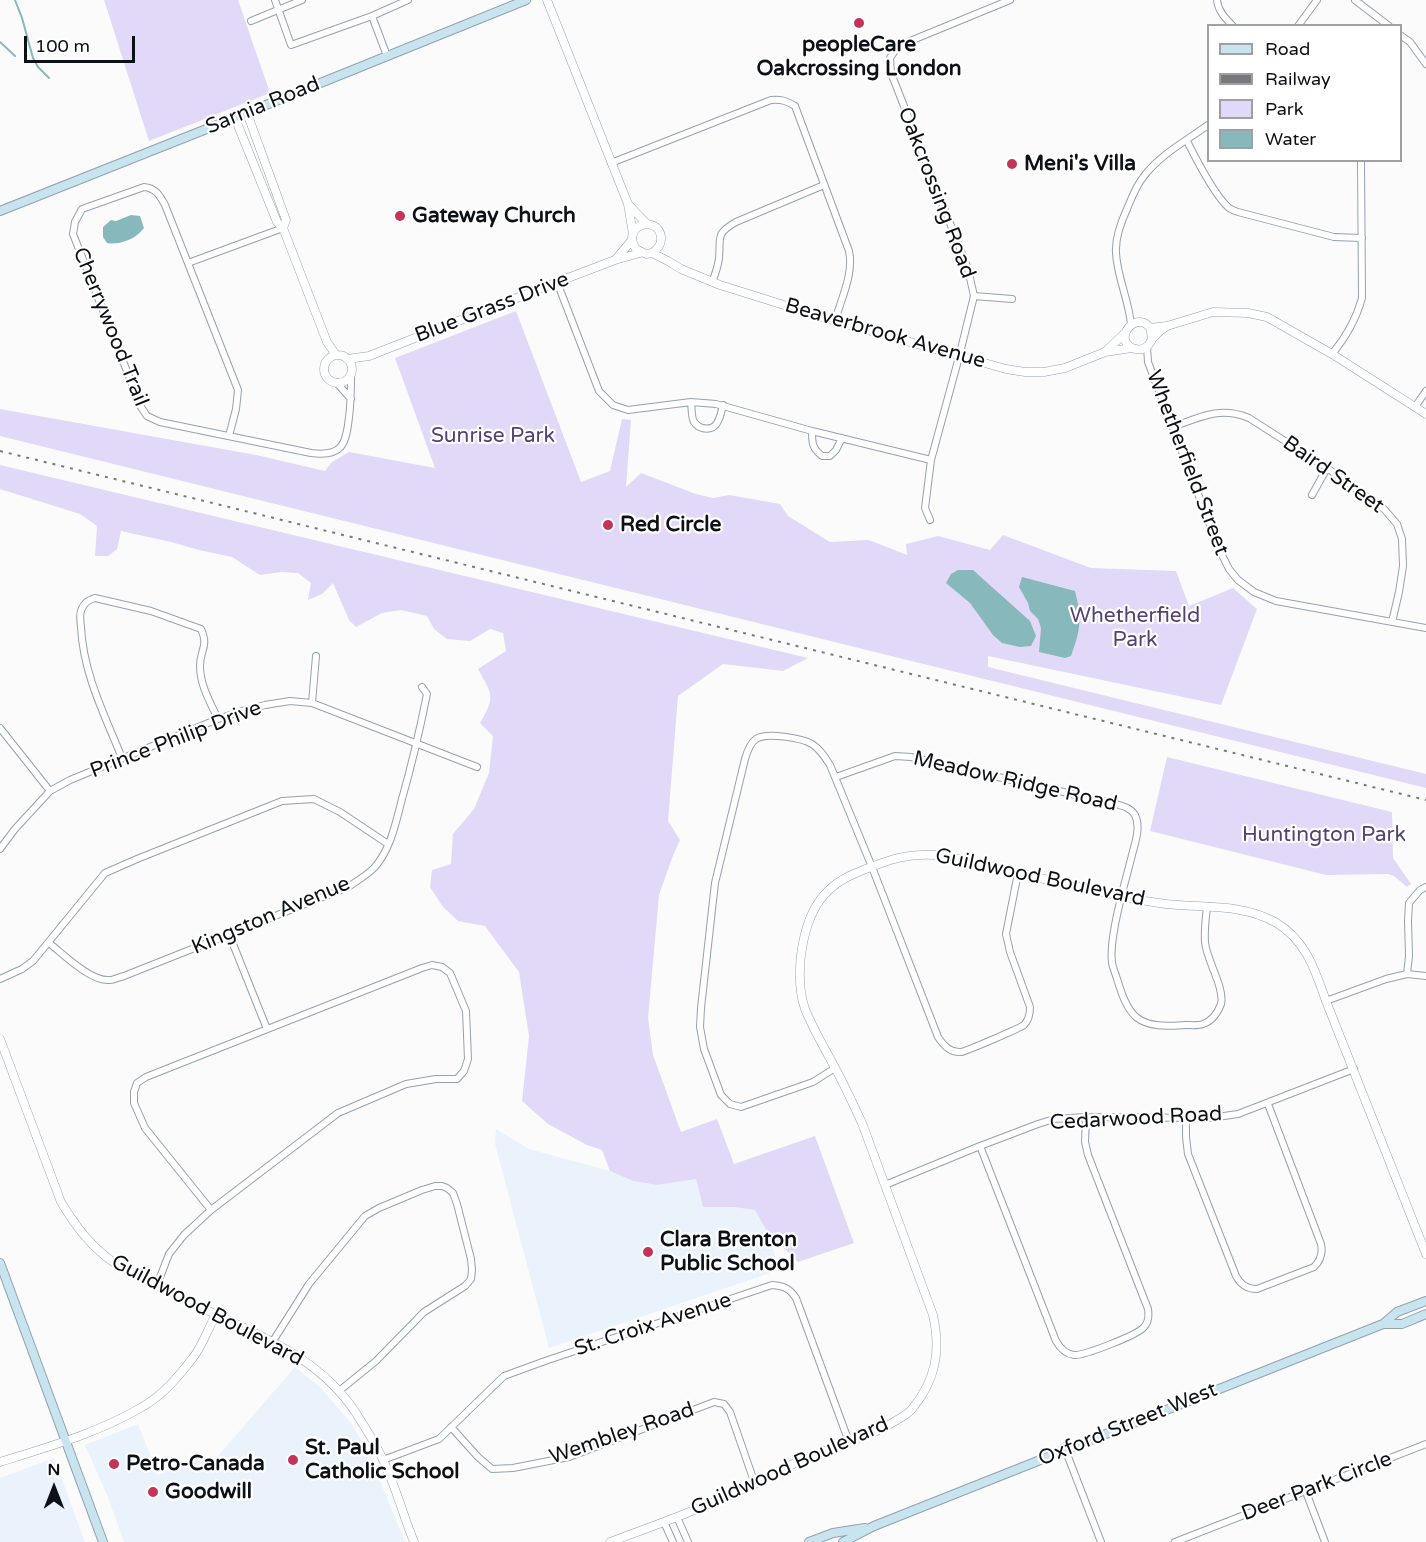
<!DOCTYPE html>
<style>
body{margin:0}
#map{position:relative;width:1426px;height:1542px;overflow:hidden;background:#fbfbfb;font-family:"Varela Round",sans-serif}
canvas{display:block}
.legend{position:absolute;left:1207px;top:24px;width:195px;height:138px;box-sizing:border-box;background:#fff;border:2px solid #9ea0a2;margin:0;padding:8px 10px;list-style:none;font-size:18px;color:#0c1117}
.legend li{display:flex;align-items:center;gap:12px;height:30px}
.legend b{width:30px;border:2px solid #9ea0a2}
.north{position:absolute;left:24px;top:1458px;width:60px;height:60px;-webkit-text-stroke:4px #fff;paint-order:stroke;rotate:0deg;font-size:16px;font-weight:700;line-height:24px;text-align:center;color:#0c1117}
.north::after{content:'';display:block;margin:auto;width:21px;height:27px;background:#0c1117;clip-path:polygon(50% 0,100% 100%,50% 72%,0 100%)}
.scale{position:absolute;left:24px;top:36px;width:111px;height:27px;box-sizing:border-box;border:3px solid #0c1117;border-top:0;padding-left:8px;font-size:18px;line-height:21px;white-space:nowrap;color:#0c1117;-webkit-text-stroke:4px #fff;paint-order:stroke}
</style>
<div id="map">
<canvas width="1426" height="1542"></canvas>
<ul class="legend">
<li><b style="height:8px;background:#c7e4ef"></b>Road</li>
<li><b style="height:8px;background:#777a7d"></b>Railway</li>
<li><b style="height:16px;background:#e1d9f7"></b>Park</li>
<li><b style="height:16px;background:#87b9bc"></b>Water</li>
</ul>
<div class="north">N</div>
<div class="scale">100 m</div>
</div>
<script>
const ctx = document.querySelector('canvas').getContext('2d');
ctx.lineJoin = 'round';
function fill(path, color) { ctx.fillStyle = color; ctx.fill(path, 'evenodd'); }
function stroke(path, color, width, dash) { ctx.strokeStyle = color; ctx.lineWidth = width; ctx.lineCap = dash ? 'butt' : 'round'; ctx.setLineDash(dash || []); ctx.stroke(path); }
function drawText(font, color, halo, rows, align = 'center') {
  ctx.font = font + ' "Varela Round",sans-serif'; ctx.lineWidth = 4.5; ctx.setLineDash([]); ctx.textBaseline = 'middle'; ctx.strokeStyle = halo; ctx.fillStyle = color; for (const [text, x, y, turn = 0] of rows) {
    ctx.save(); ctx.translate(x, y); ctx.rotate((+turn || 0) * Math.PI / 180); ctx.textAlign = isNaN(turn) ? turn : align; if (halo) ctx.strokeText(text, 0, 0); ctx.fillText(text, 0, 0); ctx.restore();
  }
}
const built = new Path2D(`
 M496,1129L529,1149L610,1171L633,1181L657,1185L696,1179L703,1207H733L756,1210L768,1233L779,1270L549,1348L495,1144Z
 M295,1367L320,1387L351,1423L369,1454L405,1542H124L107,1495L85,1445L138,1424L158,1475L199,1459L204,1472Z
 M54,1458L85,1542H0V1478Z`);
const green = new Path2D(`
 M104,0H238L270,93L149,141Z
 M516,311L581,482L610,471L622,419L631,420L626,487L641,473L696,494L713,498L729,495L780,504L788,516L830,542L869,540L907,555L906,544L938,536L990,550L1003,535L1091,568L1176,571L1189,606L1233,588L1257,609L1221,705L988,656V667L1426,774V788L0,436V409L256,455L325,471L332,462L349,452L435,468L395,358Z
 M0,465L808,658L783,671L723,664L678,696L668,821L680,840L672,858L659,895L648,1018L653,1055L681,1132L717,1119L734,1164L815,1136L854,1243L798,1262L768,1233L755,1210L733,1207H703L696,1179L657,1185L633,1181L610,1171L602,1150L587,1145L548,1124L522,1101L529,1036L519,972L485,926L458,921L443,907L430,887L432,870L451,864L453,834L474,809L489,773L493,736L480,723C496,696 492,695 478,669L506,651L503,633L490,629L470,641L447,639L434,629L427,616L401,610L382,613L356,627L349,620L333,583L322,594L308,600L311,583L298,573L281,572L260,575L232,557L199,550L171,542L121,531L117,549L108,556H95L97,526L80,514L0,489Z
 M1167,757L1392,812L1393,858L1411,884L1407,887L1394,876L1388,874L1326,875L1150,831Z`);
const water = new Path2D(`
 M131,215L140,216L144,228C142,230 140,233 137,235C130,241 116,245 107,243L103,237V227L111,220L116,221Z
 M958,570H973L1030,621L1036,636L1031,646L1020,647L1002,643L993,635L970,603L946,583L951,574Z
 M1022,577L1075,591C1082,618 1081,629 1071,656L1065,658L1039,652L1041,628L1038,619L1030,611L1028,603L1019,587Z`);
const stream = new Path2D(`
 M15,0L22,18L33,58L38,67L49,78
 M0,42L15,56`);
const minor = new Path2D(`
 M275,0L291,45L372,16L408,0
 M1217,0C1218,11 1225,18 1233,26
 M1355,0L1389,26
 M372,16L387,56
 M251,21L302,0
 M1298,26L1317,0
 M1400,35L1410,42L1426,64
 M1187,141C1196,159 1214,195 1229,208C1232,210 1235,211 1238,212L1334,237L1362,238
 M611,163L771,100C781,99 787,101 795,106L849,251C854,274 841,299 835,321
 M188,263L283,228
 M557,282L599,391L613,405L628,410L691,402L716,404L812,431L931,460
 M712,282C715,275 718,266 719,258C721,237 715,234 736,222L824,185
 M974,296L1012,299
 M1131,325C1129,300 1117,277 1116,253C1115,238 1121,222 1127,209C1132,197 1136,186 1144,176C1161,154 1186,141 1208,125
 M1147,347L1148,362L1219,549L1229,569L1238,580L1254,592L1276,601L1426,628
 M1332,354C1347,336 1356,320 1362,298L1361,160
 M336,382L351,399
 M691,402C692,408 691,417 694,422C696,425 699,427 702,428C718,432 720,417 723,405
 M1415,407L1426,391
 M1173,427C1200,417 1220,406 1249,418L1327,468L1384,509L1397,524L1402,539L1403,566L1399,592L1392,622
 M812,431C812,443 812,448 822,456H830L836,450L842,438
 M229,436L236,409L238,390L165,205C160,196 156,188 144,187L82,209L75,222L73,234L141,407L147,416L160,422L311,453C342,457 346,445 349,417C351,403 351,388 351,373
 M1312,495L1327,468
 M930,520L925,508L931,460L959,357L974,296L968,269L891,73L890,58L898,46L1010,0
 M312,703L316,656
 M0,728L50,791
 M122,758C105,716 83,673 81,627C80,619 79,611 84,605C87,600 90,600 95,598L151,611L201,629C209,647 200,649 200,666C200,685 210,702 218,719
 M836,777L895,756L911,757L1116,804C1123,806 1131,808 1135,815C1141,827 1135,843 1132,855C1126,880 1106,945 1113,967C1119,983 1123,1005 1136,1017C1150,1028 1169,1026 1185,1025C1190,1025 1198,1026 1203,1024C1212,1021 1218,1012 1221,1004C1225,988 1206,959 1205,942C1204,930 1206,918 1207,906
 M0,849L15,829L50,791L70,780L218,719L242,711L265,705L290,701L312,703L477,767
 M229,934L267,1029
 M49,943C63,954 91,982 110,980C114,980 119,977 124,976L348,887C357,881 367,875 374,868C391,849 396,822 402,799C412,764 420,729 427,694L422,687
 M432,965L442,967L450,973L466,1011L468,1059L464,1071L457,1079H436L406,1084L338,1113L211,1210L145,1128L134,1103V1092L137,1083L146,1077L422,968Z
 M1407,974L1409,956L1408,921L1409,903L1420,890L1426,887
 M0,979L22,969L33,961L105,873L137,859L282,801L314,799L340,812L388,844
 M1326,1001L1386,979L1407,974L1426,976
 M835,1068L813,1082L741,1107L730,1104L721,1095L704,1049L700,1027L701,1008L715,883L745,759C747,752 750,743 756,739C766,732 802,738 812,744C820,749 825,757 830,765L872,867L938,1037C943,1045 950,1053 961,1052C967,1051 1020,1028 1024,1025C1029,1020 1030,1014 1030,1007L1010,952L1006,934L1018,873
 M1186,1117V1137L1188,1154L1236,1276C1241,1285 1247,1289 1257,1289L1314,1267C1321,1260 1323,1253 1321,1244L1268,1104
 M980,1146L1056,1341C1060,1348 1065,1354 1074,1355C1083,1356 1138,1335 1144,1327C1149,1322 1149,1316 1148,1309L1088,1155L1085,1142L1086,1117
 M885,1185L980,1146L1038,1124L1054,1119L1086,1117L1210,1118L1238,1114L1354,1069
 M157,1285L169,1254L184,1235L211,1210
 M273,1341L309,1284L365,1216L379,1208L422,1190L435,1186H442L447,1188L453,1193L457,1204L471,1259L472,1270L471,1279L465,1286L424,1312L376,1361L339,1391
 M451,1427L478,1457L492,1469L513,1468L569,1457L714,1402L724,1404L730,1412L755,1484
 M1065,1449L1101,1542
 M383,1460L439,1439L504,1376L545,1361L772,1285C784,1286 789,1288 796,1298L849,1442
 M1306,1492L1325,1542
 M677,1517L688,1542
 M664,1522L673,1542
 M1175,1542L1426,1444`);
const tertiary = new Path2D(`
 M547,0L628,204L633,234
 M247,113L286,220L283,228
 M235,118L277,222L283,228L327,342L336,355
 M629,205L647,224
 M652,253C657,249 662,245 661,237C658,214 620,225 636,249L646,254L652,253L668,261L681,269L720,285L835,321L1006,369L1025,372H1044L1065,368L1105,352L1132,348
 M616,259L632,240
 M1150,328L1167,326L1213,312L1248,313L1267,317L1332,354L1426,414
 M1152,337C1151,334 1151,331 1150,328C1138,310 1112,337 1132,348C1137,350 1142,350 1146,347C1151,344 1151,339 1155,336C1158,332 1162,329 1166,327
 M1105,352L1125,333
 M324 369a14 14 0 1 1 28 0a14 14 0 1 1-28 0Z
 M347,359L369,356L565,279L615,260L640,253
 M0,1039L61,1202C76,1227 92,1248 116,1264C149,1282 182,1298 215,1314C269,1340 321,1360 356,1413C365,1428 376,1444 383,1460C396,1487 403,1515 414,1542
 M0,1462C48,1447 98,1433 142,1407C162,1396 178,1377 192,1359C202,1347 208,1329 216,1314
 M610,1542C659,1524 708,1506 755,1484C772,1476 787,1466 804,1459C835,1446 869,1438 897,1420C902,1417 908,1414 912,1409C936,1380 941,1351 933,1315L862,1123C853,1104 844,1084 834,1066C824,1047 813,1029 805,1009C799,992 799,973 801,955C806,917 819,888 856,873C888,860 910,851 945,856C988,866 1031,876 1074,886C1102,892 1130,899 1159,903C1198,909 1239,902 1275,922C1306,940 1315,970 1326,1001L1426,1254`);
const secondary = new Path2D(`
 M0,211L209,128L526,0
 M0,1263L103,1542
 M1383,1324H1402L1426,1314
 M809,1542L833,1533L865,1528
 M843,1542L874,1526L1383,1324L1397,1312L1426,1301`);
const rail = new Path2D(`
 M0,451L1426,800`);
const markers = [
 [859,23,6,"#c33458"],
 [1012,164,6,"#c33458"],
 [400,216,6,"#c33458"],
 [608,525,6,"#c33458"],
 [648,1252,6,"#c33458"],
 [293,1460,6,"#c33458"],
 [114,1464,6,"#c33458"],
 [153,1492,6,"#c33458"]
];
const poiNames = [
 ["peopleCare",859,45,"center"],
 ["Oakcrossing London",859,69,"center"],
 ["Meni's Villa",1024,164],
 ["Gateway Church",412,216],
 ["Red Circle",620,525],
 ["Clara Brenton",660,1240],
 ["Public School",660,1264],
 ["St. Paul",305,1448],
 ["Catholic School",305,1472],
 ["Petro-Canada",126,1464],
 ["Goodwill",165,1492]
];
const streetNames = [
 ["Sarnia Road",263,106,-22],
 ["Oakcrossing Road",936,193,69],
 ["Blue Grass Drive",492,308,-21],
 ["Cherrywood Trail",110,327,68],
 ["Beaverbrook Avenue",885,334,16],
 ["Whetherfield Street",1187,463,69],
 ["Baird Street",1333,475,35],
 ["Prince Philip Drive",176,740,-21],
 ["Meadow Ridge Road",1015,782,13],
 ["Guildwood Boulevard",1040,878,12],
 ["Kingston Avenue",271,916,-23],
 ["Cedarwood Road",1136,1119,-3],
 ["Guildwood Boulevard",207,1311,28],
 ["St. Croix Avenue",653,1325,-18],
 ["Oxford Street West",1128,1425,-22],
 ["Wembley Road",622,1434,-19],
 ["Guildwood Boulevard",790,1467,-24],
 ["Deer Park Circle",1317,1487,-21]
];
const parkNames = [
 ["Sunrise Park",493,436],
 ["Whetherfield",1135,616],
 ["Park",1135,640],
 ["Huntington Park",1324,835]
];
fill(built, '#eaf3fc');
fill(green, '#e1d9f7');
fill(water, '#87b9bc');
stroke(stream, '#87b9bc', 2);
stroke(minor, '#93a1b1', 8);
stroke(tertiary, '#93a1b1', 9);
stroke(secondary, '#93a1b1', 10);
stroke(minor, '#fff', 6);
stroke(tertiary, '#fff', 8);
stroke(secondary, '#c7e4ef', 8);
stroke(rail, '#777a7d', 2, [3, 6]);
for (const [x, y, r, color] of markers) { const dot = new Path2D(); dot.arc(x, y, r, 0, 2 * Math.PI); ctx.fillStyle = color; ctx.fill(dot); stroke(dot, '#fff', 2); }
drawText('bold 21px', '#0c1117', '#fff', poiNames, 'left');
drawText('21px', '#0c1117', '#fff', streetNames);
drawText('21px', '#534274', '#fff', parkNames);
</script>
